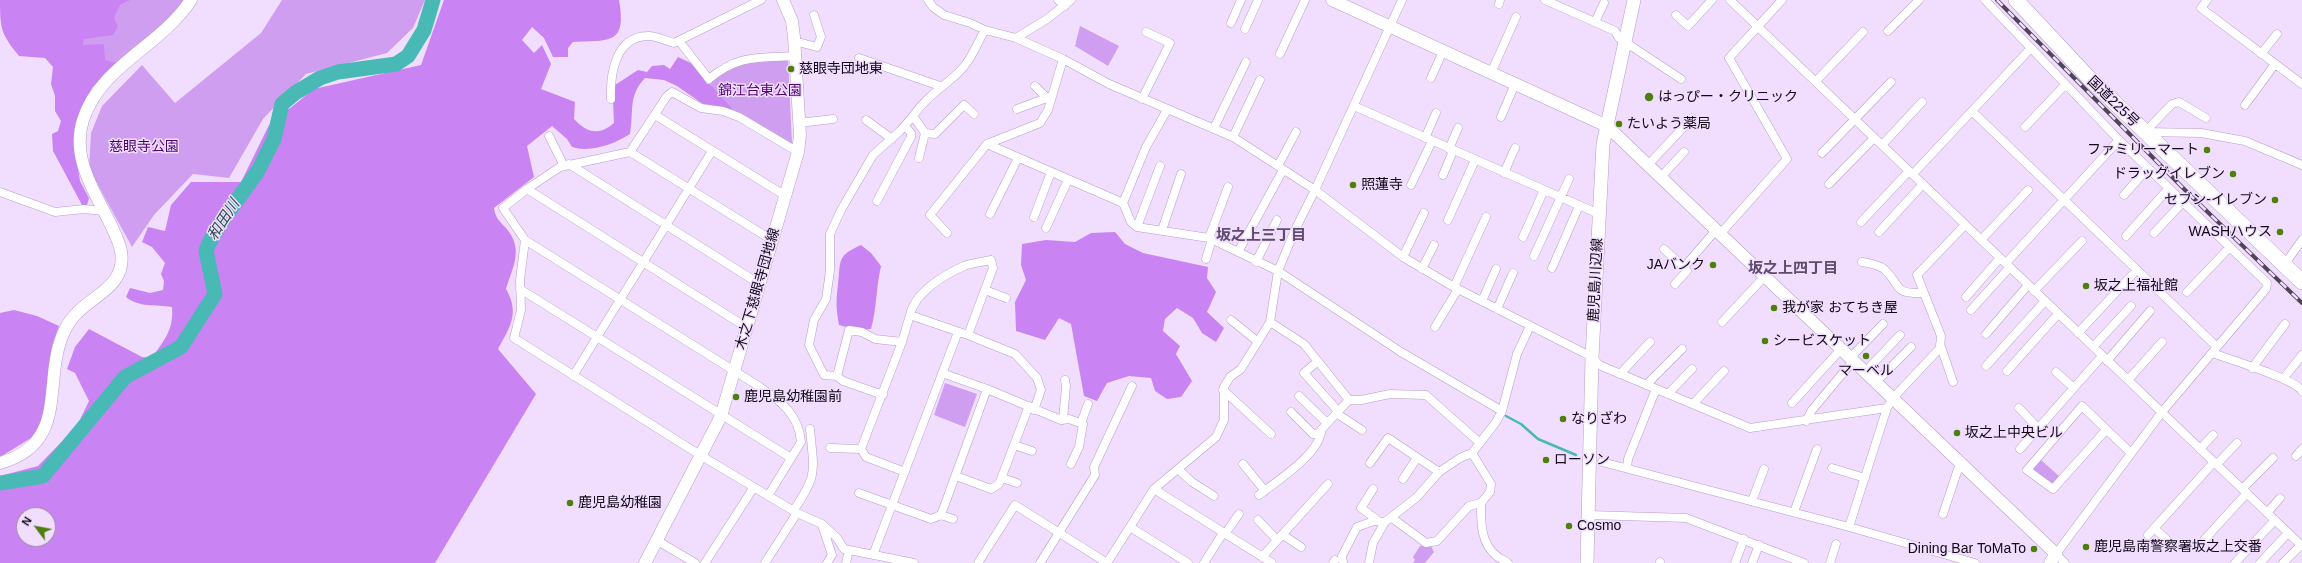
<!DOCTYPE html>
<meta charset="utf-8">
<style>
body{margin:0}
#map{position:relative;width:2302px;height:563px;overflow:hidden;background:#f1deff;font-family:Helvetica,sans-serif}
canvas{display:block}
.north{position:absolute;left:16px;top:507px;width:40px;height:40px;box-sizing:border-box;background:#f1deff;border:1px solid #9788a1;border-radius:50%;rotate:302deg;font-size:11px;font-weight:700;line-height:16px;text-align:center;color:#100815}
.north::after{content:'';display:block;margin:auto;width:14px;height:18px;background:#4e7f0d;clip-path:polygon(50% 0,100% 100%,50% 72%,0 100%)}
</style>
<div id="map">
<canvas width="2302" height="563"></canvas>
<div class="north">N</div>
</div>
<script>
const ctx = document.querySelector('canvas').getContext('2d');
ctx.lineJoin = 'round';
function fill(path, color) { ctx.fillStyle = color; ctx.fill(path, 'evenodd'); }
function stroke(path, color, width, dash) { ctx.strokeStyle = color; ctx.lineWidth = width; ctx.lineCap = dash ? 'butt' : 'round'; ctx.setLineDash(dash || []); ctx.stroke(path); }
function drawText(font, color, halo, rows, align = 'center') {
  ctx.font = font + ' Helvetica,"Noto Sans JP",sans-serif'; ctx.lineWidth = 3; ctx.setLineDash([]); ctx.textBaseline = 'middle'; ctx.strokeStyle = halo; ctx.fillStyle = color; for (const [text, x, y, turn = 0] of rows) {
    ctx.save(); ctx.translate(x, y); ctx.rotate((+turn || 0) * Math.PI / 180); ctx.textAlign = isNaN(turn) ? turn : align; if (halo) ctx.strokeText(text, 0, 0); ctx.fillText(text, 0, 0); ctx.restore();
  }
}
const green = new Path2D(`
 M23,0H184L173,15L99,81Z
 M282,0H425L413,28L387,53L306,74L263,119L229,178L193,174L154,215L132,247L89,169L91,133L102,106L142,65L175,103L261,33Z
 M1080,26L1119,46L1108,66L1075,46Z
 M788,59L792,143L790,144L734,110L710,84C737,58 753,61 788,59Z
 M945,383L977,394L965,427L934,415Z
 M2041,460L2059,476L2054,483H2050L2034,471V467Z
 M1420,546H1431L1434,552L1425,563H1413L1415,560L1413,557Z`);
const forest = new Path2D(`
 M0,0H130L120,5L114,18L118,27L113,35L84,39L83,45L104,44L105,60L117,63L92,88L84,103L75,149L80,181L89,198L87,205H82L53,151L52,134L58,131L61,121L55,111V96L51,84L53,67L45,58L19,56C1,34 0,29 0,0Z
 M444,0H619C627,45 610,40 573,42L568,48V57H553L544,38L532,27L522,40L534,53L542,45L551,64L541,89L575,102L574,119C587,133 599,136 614,123L613,100L615,85L638,70L647,72L652,66L664,65L670,69L678,57L693,64L707,84H710L734,110L703,104L677,86L664,80L645,78C628,96 634,110 630,134C615,144 589,153 572,147L567,139L552,126L527,146L534,177L494,208C495,217 499,221 506,228C524,249 513,266 506,289C520,313 510,327 498,349L536,394L435,563H0V476L38,466L77,426L89,401L75,373L67,369L75,347L89,329L142,357L152,358C164,340 174,330 172,307C154,304 140,308 126,297L130,288L150,293L163,290L164,281L161,274L165,263L152,247L142,242L148,227L165,231L171,205L191,182H241L269,125L314,89L421,65ZM24,515H48V539H24Z
 M1115,232L1125,244L1143,253L1208,267L1207,278L1216,292L1207,312L1224,328L1216,342L1202,333L1193,318L1177,308L1165,319L1163,331L1180,346L1176,354L1192,381L1181,397L1167,399L1155,391L1151,378L1129,376L1107,383L1097,401L1084,396L1071,324L1059,318L1045,340L1016,331L1015,302L1026,280L1021,265L1022,244L1046,240L1075,242L1091,233Z
 M861,245L871,253L881,266C876,287 877,308 871,329L857,330L839,325C836,306 836,303 838,284C841,261 836,256 861,245Z
 M14,310L37,316L59,326L52,346L44,420L36,435L0,457V313Z`);
const stream = new Path2D(`
 M1506,416L1521,424L1538,439L1576,455`);
const river = new Path2D(`
 M0,483L43,476L125,377L181,347L215,294L206,251L209,243L222,221L258,171L274,139L282,104L295,93L320,78L338,72L396,64L408,56L424,30L433,0`);
const street = new Path2D(`
 M928,0L933,7L944,15L970,23L985,30L1016,38L1063,59L1109,84L1233,137L1315,190L1403,257L1454,287L1592,357L1599,365L1750,428L1887,408L1893,398L1940,348L1941,336L1917,275L1965,225
 M1058,0L1065,6
 M1545,0L1615,31L1619,38L1681,79
 M1730,0L2302,546
 M1985,0L2119,140L2267,283L2266,289L2162,412L2056,554L2065,563
 M2207,0L2201,8L2302,84
 M1499,4L1500,0
 M1676,15L1688,26L1712,0
 M1595,22L1604,3
 M1231,23L1241,0
 M1245,29L1258,0
 M1888,31L1919,0
 M1016,38L1047,19L1071,0
 M679,41L709,79C738,54 760,58 796,56
 M794,41L817,47L821,37L814,15
 M1280,54L1305,0
 M2261,54L2277,34
 M859,58L940,86
 M1491,73L1516,17
 M1431,78L1443,51
 M1816,81L1863,32
 M1035,86L1047,98
 M611,99C610,75 615,37 647,36C655,35 666,41 674,43L761,0
 M1142,99L1170,43L1146,32
 M2245,105L2275,64
 M1354,106L1599,214
 M1017,109L1052,96
 M1972,111L2217,347
 M974,114L964,105L935,134L925,133L913,116C925,98 943,87 958,73C971,61 976,45 985,30
 M655,115L784,195
 M1501,117L1515,84
 M866,120L892,139
 M799,123L833,119
 M2025,127L2065,85
 M1214,128L1246,62
 M2145,132L2201,133L2245,141L2302,165
 M2145,132L2172,104L2179,102L2206,118
 M549,136L564,166
 M1233,137L1260,80
 M1425,138L1436,113
 M987,144L1123,203L1131,222L1137,227L1209,238L1278,271L1401,352L1502,411
 M1882,145L1922,102
 M1449,149L1458,128
 M630,152L772,240
 M798,152L739,117L723,111L701,108L672,92L667,96L630,152L560,167L527,189L503,208L525,240L520,280L521,310L514,338L700,455L797,513L822,524L837,538L844,549L914,563
 M1822,153L1891,82
 M919,158L925,133
 M569,164L758,283
 M1648,165L1692,118
 M1278,166L1296,132
 M1504,173L1515,148
 M1913,174L2030,49
 M1443,175L1453,151
 M1661,177L1684,152
 M1829,184L1874,138
 M1411,185L1432,141
 M527,189L746,327
 M0,192L55,212L84,209L104,211
 M2124,195L2148,168
 M877,201L911,137V133L905,126
 M1123,203L1146,147L1167,110
 M990,214L1018,158
 M1034,217L1051,172
 M1448,220L1475,160
 M1861,222L1909,171
 M1137,227L1160,166
 M1046,228L1068,180
 M1162,230L1181,174
 M1879,232L1923,184
 M947,233L930,215L987,144L1040,123L1048,110L1063,59
 M1721,233L1787,159L1729,58L1782,0
 M2154,233L2183,202
 M2126,236L2169,188
 M1523,237L1544,190
 M1209,238L1228,187
 M525,240L760,387C781,401 799,415 801,442L768,496
 M1981,240L2028,190
 M1664,249L1684,267
 M1238,252L1283,170
 M1534,256L1569,179
 M1403,257L1424,213
 M1206,259L1212,239
 M1256,262L1277,220
 M1862,262C1868,263 1879,265 1884,269C1903,286 1891,294 1924,293
 M2006,263L2119,140
 M2284,265L2302,240
 M1552,268L1579,206
 M1422,269L1434,245
 M1675,284L1687,271L1684,267L1717,229
 M1454,287L1486,217
 M520,289L791,458
 M985,290L1006,298
 M2034,291L2082,241
 M2187,292L2230,247
 M1966,297L2000,258
 M1482,301L1496,269
 M1497,309L1513,273
 M1971,310L2010,267
 M910,315C915,292 944,275 964,266C972,263 982,262 991,260L993,268L968,335
 M1231,320L1258,342
 M1270,322L1304,344L1349,400
 M1722,322L1765,276
 M1435,327L1458,289
 M2078,333L2132,275
 M1986,334L2028,285
 M1940,344L1953,382
 M2093,347L2131,306
 M2212,353C2229,359 2295,379 2302,391
 M1850,358L1883,324
 M2107,361L2150,311
 M1317,362L1304,373L1338,411
 M1986,366L2045,301
 M2252,368L2285,324
 M2007,371L2058,314
 M1865,372L1900,335
 M2056,372L2074,388
 M942,373L987,389L1061,420L1069,419L1083,424L1079,447L1071,464
 M1620,374L1650,342
 M573,376L712,151
 M837,376L849,330L862,332L875,339L902,342
 M2283,379L2302,355
 M2128,380L2162,342
 M1876,382L1911,347
 M1646,385L1682,349
 M1223,390L1271,434
 M1668,394L1692,369
 M883,395L843,381L837,376L824,375L809,345L814,320L826,299L830,271V234L841,210L873,155L900,131L913,116
 M1299,396L1327,423
 M1792,403L1841,349
 M1693,404L1724,371
 M2019,408L2038,428
 M1291,412L1313,434L1321,433
 M1336,413L1362,430
 M1063,420L1066,386L1065,380
 M1806,421L1812,410L1853,361
 M1081,423L1088,404
 M2106,430L2053,489L2027,470L2082,406L2131,453
 M1014,445L1032,451
 M830,448L861,449
 M2020,449L2102,356
 M2200,449L2213,435
 M2296,456L2302,449
 M1602,462L1849,527L1975,563
 M1370,463L1388,438L1439,472
 M1243,464L1265,491
 M2217,464L2237,443
 M1627,468L1628,459L1656,389
 M1832,468L1865,478
 M1179,470L1192,482L1214,496
 M905,472L866,457L861,449L902,342L910,315L968,335L1015,354L1037,378L1041,390L1034,410
 M956,476L991,489L999,484L1029,406
 M1002,478L1017,483
 M1403,479L1417,458
 M1154,489L1272,563
 M1373,489L1361,508L1380,522
 M2242,489L2273,458
 M859,493L931,519L941,515L987,389
 M1259,495C1277,481 1321,453 1321,430L1349,400H1361L1390,394L1426,395L1480,443
 M1752,501L1764,469
 M1481,503C1481,522 1480,544 1498,557C1501,559 1506,561 1508,563
 M793,511C818,475 814,472 810,429
 M1794,512L1817,449
 M2267,513L2280,498
 M1943,514L1960,463
 M941,515L953,519
 M1589,515L1686,518L1804,563
 M1392,518L1426,543L1437,541L1469,506L1481,503L1490,492L1491,484L1472,453
 M1258,520L1277,540
 M822,525L832,555L827,563
 M1130,527L1188,563
 M1849,527L1887,408
 M2154,528L2175,547
 M1225,534L1239,514
 M1283,535L1301,547
 M2148,535L2214,462
 M656,540L695,563
 M2204,540L2247,493
 M873,555L958,332
 M1262,557L1328,484
 M705,563L754,487
 M765,563L797,513
 M846,563L849,550
 M978,563L1015,505L1107,563
 M1040,563L1095,475L1094,467L1132,386
 M1107,563L1154,489L1216,437L1224,420V387L1230,377L1241,369L1270,322L1278,271L1295,230L1315,190L1402,0
 M1204,563L1223,533
 M1333,563L1335,560
 M1343,563L1342,556L1357,527L1374,521L1385,522
 M1369,563L1373,543L1385,522L1417,497L1439,472L1460,458L1472,453L1496,422L1502,411L1517,354L1530,326
 M1660,563V562
 M1735,563L1744,539
 M1752,563L1759,545
 M1830,563L1836,544
 M2235,563L2275,520
 M2260,563L2288,533
 M2283,563L2301,545`);
const secondary = new Path2D(`
 M1332,0L1607,126L2056,554L2050,563
 M0,463C70,443 42,383 63,334C66,327 71,319 76,314C93,295 127,286 121,251C119,241 114,232 110,223C94,191 71,157 83,120C100,66 161,46 191,0
 M645,563L721,416L798,152L800,135L794,37L792,21L783,0`);
const primary = new Path2D(`
 M1587,563L1592,357L1603,144L1634,0`);
const highway = new Path2D(`
 M2016,0L2089,78L2302,282`);
const rail = new Path2D(`
 M1997,0L2188,193L2302,303`);
const markers = [
 [791,69,4,"#4e7f0d"],
 [1649,97,5,"#4e7f0d"],
 [1619,124,4,"#4e7f0d"],
 [2207,150,4,"#4e7f0d"],
 [2233,174,4,"#4e7f0d"],
 [1353,185,4,"#4e7f0d"],
 [2275,200,4,"#4e7f0d"],
 [2280,232,4,"#4e7f0d"],
 [1713,265,4,"#4e7f0d"],
 [2086,286,4,"#4e7f0d"],
 [1774,308,4,"#4e7f0d"],
 [1765,341,4,"#4e7f0d"],
 [1866,356,4,"#4e7f0d"],
 [736,397,4,"#4e7f0d"],
 [1563,419,4,"#4e7f0d"],
 [1957,433,4,"#4e7f0d"],
 [1546,460,4,"#4e7f0d"],
 [570,503,4,"#4e7f0d"],
 [1569,526,4,"#4e7f0d"],
 [2086,547,4,"#4e7f0d"],
 [2034,549,4,"#4e7f0d"]
];
const poiNames = [
 ["慈眼寺団地東",799,69],
 ["はっぴー・クリニック",1658,97],
 ["たいよう薬局",1627,124],
 ["ファミリーマート",2199,150,"right"],
 ["ドラッグイレブン",2225,174,"right"],
 ["照蓮寺",1361,185],
 ["セブン-イレブン",2267,200,"right"],
 ["WASHハウス",2272,232,"right"],
 ["JAバンク",1705,265,"right"],
 ["坂之上福祉館",2094,286],
 ["我が家 おてちき屋",1782,308],
 ["シービスケット",1773,341],
 ["マーベル",1866,371,"center"],
 ["鹿児島幼稚園前",744,397],
 ["なりざわ",1571,419],
 ["坂之上中央ビル",1965,433],
 ["ローソン",1554,460],
 ["鹿児島幼稚園",578,503],
 ["Cosmo",1577,526],
 ["鹿児島南警察署坂之上交番",2094,547],
 ["Dining Bar ToMaTo",2026,549,"right"]
];
const parkNames = [
 ["錦江台東公園",760,91],
 ["慈眼寺公園",144,147]
];
const streetNames = [
 ["国道225号",2113,102,44],
 ["鹿児島川辺線",1596,280,-87],
 ["木之下慈眼寺団地線",758,289,-74]
];
const waterNames = [
 ["和田川",224,220,-57]
];
const neighbourhoodNames = [
 ["坂之上三丁目",1261,236],
 ["坂之上四丁目",1793,269]
];
fill(green, '#d09ef1');
fill(forest, '#c983f2');
stroke(stream, '#48b9b5', 2.5);
stroke(river, '#48b9b5', 15);
stroke(street, '#b59ec5', 9);
stroke(secondary, '#b59ec5', 13);
stroke(primary, '#b59ec5', 14);
stroke(highway, '#b59ec5', 16);
stroke(street, '#fff', 8);
stroke(secondary, '#fff', 12);
stroke(primary, '#fff', 13);
stroke(highway, '#fff', 15);
stroke(rail, '#504557', 4);
stroke(rail, '#f1deff', 2.5, [8]);
for (const [x, y, r, color] of markers) { const dot = new Path2D(); dot.arc(x, y, r, 0, 2 * Math.PI); ctx.fillStyle = color; ctx.fill(dot); stroke(dot, '#f1deff', 1.5); }
drawText('14px', '#100815', '#f1deff', poiNames, 'left');
drawText('14px', '#4f056e', '#f1deff', parkNames);
drawText('14px', '#100815', '#f1deff', streetNames);
drawText('italic 15px', '#2c4f4d', '#f1deff', waterNames);
drawText('bold 15px', '#5f4b6d', '#f1deff', neighbourhoodNames);
</script>
